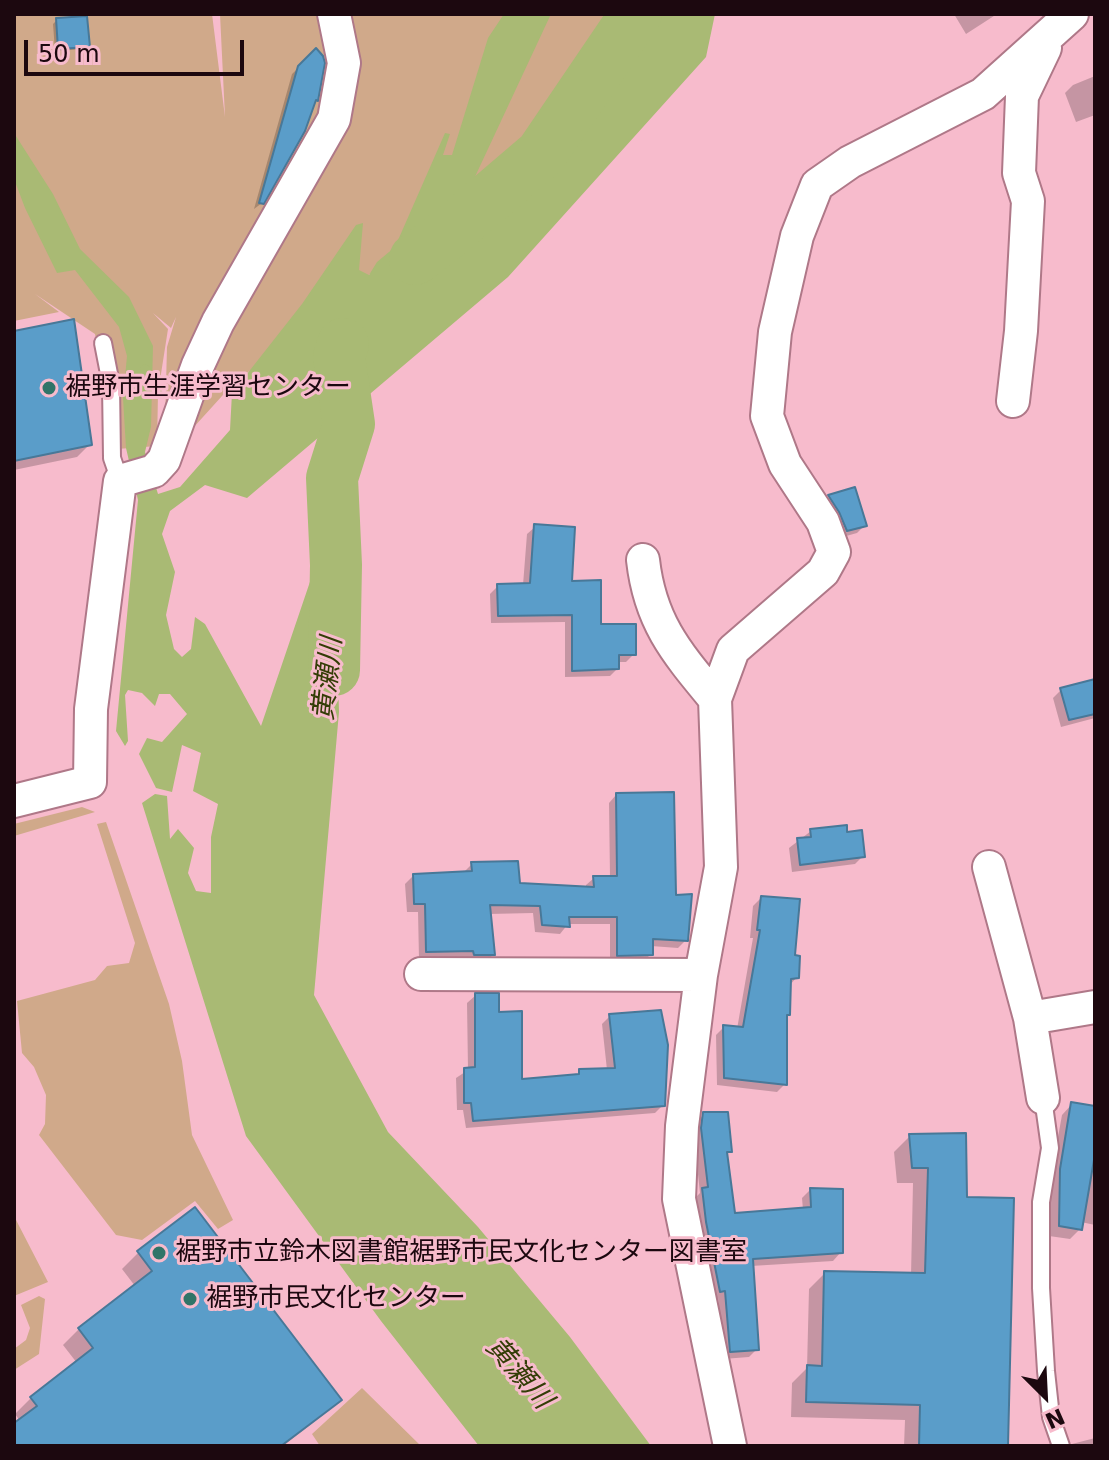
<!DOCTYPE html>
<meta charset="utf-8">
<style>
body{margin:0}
#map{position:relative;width:1109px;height:1460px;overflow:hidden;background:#f7bbcc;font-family:"DejaVu Sans",sans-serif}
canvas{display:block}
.frame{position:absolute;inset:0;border:16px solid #1c080f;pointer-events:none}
.north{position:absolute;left:1005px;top:1356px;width:80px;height:80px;-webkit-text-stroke:6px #f7bbcc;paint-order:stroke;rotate:156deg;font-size:22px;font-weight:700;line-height:32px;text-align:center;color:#1c080f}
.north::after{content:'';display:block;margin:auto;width:28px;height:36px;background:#1c080f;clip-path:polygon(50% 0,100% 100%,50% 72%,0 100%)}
.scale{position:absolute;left:24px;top:40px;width:220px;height:36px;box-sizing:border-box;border:4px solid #1c080f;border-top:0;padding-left:10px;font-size:24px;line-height:28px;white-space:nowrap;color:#1c080f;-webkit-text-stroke:6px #f7bbcc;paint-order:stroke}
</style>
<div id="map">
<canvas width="1109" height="1460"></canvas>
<div class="frame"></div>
<div class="north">N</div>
<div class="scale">50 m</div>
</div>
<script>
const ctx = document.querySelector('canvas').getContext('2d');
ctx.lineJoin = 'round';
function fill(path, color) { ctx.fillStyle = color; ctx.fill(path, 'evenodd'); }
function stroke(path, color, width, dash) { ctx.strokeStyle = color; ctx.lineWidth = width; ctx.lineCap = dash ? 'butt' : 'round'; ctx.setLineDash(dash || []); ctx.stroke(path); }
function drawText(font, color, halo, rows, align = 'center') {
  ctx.font = font + ' "DejaVu Sans","Noto Sans JP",sans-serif'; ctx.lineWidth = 6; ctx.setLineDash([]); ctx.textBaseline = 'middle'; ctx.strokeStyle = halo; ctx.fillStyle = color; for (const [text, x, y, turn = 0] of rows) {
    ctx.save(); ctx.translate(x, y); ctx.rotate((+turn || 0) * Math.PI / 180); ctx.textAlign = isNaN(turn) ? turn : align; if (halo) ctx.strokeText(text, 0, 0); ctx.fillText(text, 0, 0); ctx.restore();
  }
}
const green = new Path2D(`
 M14,14H212L225,117L220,14H626L584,90L512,179L460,208L370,274L232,385L164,460L167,347L176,317L171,328L153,313L168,329L158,393L157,446L117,449L95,334L35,294L59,312L14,321Z
 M82,807L95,812L14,836V824Z
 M106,822L169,1004L182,1061L192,1135L233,1220L218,1229L195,1201L142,1240L116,1235L39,1135L45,1124L46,1095L34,1067L22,1053L17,1001L95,980L107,966L129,963L135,943L97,824Z
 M14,1216L48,1282L14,1296Z
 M39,1296L45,1299L39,1354L14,1370V1349L26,1340L30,1328L21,1305Z
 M362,1388L421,1446H320L312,1434Z`);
const water = new Path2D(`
 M504,14H551L452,226L530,175L623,14H715L706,57L508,277L247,498L205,485L170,511L162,534L175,572L166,615L174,649L182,657L191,649L195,617L205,624L261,726L333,514L339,712L314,995L388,1132L478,1227L570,1337L651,1446H479L381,1321L246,1136L142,803L155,794L167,796L170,839L178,829L194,848L188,873L196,891L211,893V837L218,804L193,791L201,753L182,745L172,792L156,788L139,754L147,738L162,742L187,714L170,694H159L155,706L142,693L128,690L125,695L128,741L125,746L116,731L138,500L126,448L123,398L127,356L119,327L75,270L57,273L25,208L14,179V133L53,194L80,249L129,297L153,346L151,427L145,452L158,494L180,487L230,430L232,393L302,304L356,225L363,223L359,270L369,275L377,262L395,247L445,133L450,134L443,155H452L488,38Z`);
const shadow = new Path2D(`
 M954,14H997L966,34Z
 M57,20L88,46L84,49L55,51L53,24Z
 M316,51L262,203L254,209L292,74Z
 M1095,76V115L1076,122L1065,93L1073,85Z
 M14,333L90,444L77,457L14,470L16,477L14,479Z
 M854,489L865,525L857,533L839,538L821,505L829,497Z
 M535,527L599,626L634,654L626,662H617V669L610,676L565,677V622L491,623L490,594L498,586L523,585L527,534Z
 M1095,681V718L1061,727L1053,698L1061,690Z
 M616,795L674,897L686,940L678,948L651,946V954L643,962L610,963V924H568L560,934L535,932L533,913L489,914L493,955L485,962H466V958L419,959L418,912H407L405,884L413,876L464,872L472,864L518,885L586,889V885L594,878H610L609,803Z
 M811,831L846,835L863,856L855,864L792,872L789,848Z
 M761,898L793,957L797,977L789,986L785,1017V1084L777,1092L717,1085L716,1035L724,1027L737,1029L753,938H750L753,906Z
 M476,995L497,1014L520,1081L575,1077L580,1071L607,1070L602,1024L610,1016L663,1105L655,1113L466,1128L463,1110H457L456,1078L468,1070L467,1003Z
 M1072,1104L1095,1108V1225L1081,1222L1080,1229L1070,1239L1049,1236L1050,1181L1062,1115Z
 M704,1114L730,1151L726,1155L733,1215L803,1210L802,1198L810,1190L841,1252L833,1261L751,1266L757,1349L749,1357L723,1359L718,1298L712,1299L695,1198L700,1193L694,1137L696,1123Z
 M910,1136L965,1199L1006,1446H904L905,1420L791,1417L792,1383L807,1368L809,1289L825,1273L911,1275L913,1183H897L894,1152Z
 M194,1210L339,1399L323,1415L283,1446H14V1426L20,1421L15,1414L31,1398L77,1363L63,1345L79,1329L135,1286L122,1269L138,1253Z
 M1095,1438V1446H1070L1072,1444Z`);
const stream = new Path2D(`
 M145,369L158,393L146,370`);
const river = new Path2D(`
 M415,259L445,236L541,154L636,14
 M334,670L336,565L332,478L349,424L339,357L343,344`);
const building = new Path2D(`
 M87,16L90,47L58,49L56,18Z
 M316,48L323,56L325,63L318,101L316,100L305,131L264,204L259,203L298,66Z
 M74,319L92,445L14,461V331Z
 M855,487L867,526L847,531L839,512L828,495Z
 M534,524L575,527L572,581L601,580V624H636V655H619V669L572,671V615L498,616L497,584L530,583Z
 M1095,679V714L1069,720L1060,688Z
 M674,792L676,895L692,894L688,941L653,939V955L617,956V917H569L570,927L542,925L540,906L490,905L495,955H474L473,951L426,952L425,904H414L413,874L472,871L471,862L518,861L520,883L594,887L593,876H617L616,793Z
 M847,825V832L862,830L865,857L800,865L797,838L811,837L810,829Z
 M761,896L800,899L795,955L800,956L799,978L791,979L790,1015H787V1085L724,1078L723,1025L743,1027L760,930H757Z
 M475,993H499V1012L522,1011V1079L579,1074V1069L615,1068L609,1014L661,1010L668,1045L665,1106L473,1121L471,1103H464V1068L475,1067Z
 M1071,1102L1095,1106V1154L1082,1230L1059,1226L1060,1169Z
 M703,1112H728L732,1152H727L735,1213L811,1207L810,1188L843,1189V1253L753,1259L759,1350L730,1352L725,1291L720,1292L706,1222L702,1188L708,1187L701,1128Z
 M966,1133L967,1197L1014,1198L1008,1446H919L920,1405L806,1402L807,1365L822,1366L824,1271L925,1273L928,1168H912L909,1134Z
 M195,1207L342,1400L281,1446H14V1423L37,1406L30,1397L93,1348L78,1328L152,1271L137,1251Z`);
const service = new Path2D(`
 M103,343L111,384L112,458L120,481
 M1043,1098L1050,1148L1041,1202V1288L1046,1371L1051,1417L1061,1446`);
const minor = new Path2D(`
 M1013,401L1021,331L1028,201L1019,173L1022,96L1045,48
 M643,560C650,622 676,652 715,699
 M14,801L90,782L91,709L120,481L154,471L164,460L198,365L218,322L334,119L344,63L334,14
 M989,867L1030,1018L1043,1098
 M421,974L701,975
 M1030,1018L1095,1007
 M730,1446L679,1199L682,1126L701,975L721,867L715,699L733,650L823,572L834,552L823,522L785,464L767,416L775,332L797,236L817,185L850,162L983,94L1072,14`);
const markers = [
 [49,388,8,"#307468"],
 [159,1253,8,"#307468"],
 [190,1299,8,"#307468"]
];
const poiNames = [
 ["裾野市生涯学習センター",65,388],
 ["裾野市立鈴木図書館裾野市民文化センター図書室",175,1253],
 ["裾野市民文化センター",206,1299]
];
const waterNames = [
 ["黄瀬川",329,679,-84],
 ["黄瀬川",518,1374,49]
];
fill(green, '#d0a98a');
fill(water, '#a9ba74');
fill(shadow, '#0003');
stroke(stream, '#a9ba74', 9);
stroke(river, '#a9ba74', 52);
fill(building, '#5a9dc9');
stroke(building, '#487898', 2);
stroke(service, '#af7888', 20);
stroke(minor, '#af7888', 36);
stroke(service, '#fff', 16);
stroke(minor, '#fff', 32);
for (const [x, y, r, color] of markers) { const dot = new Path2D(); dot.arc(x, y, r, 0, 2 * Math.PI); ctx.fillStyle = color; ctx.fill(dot); stroke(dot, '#f7bbcc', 3); }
drawText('26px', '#1c080f', '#f7bbcc', poiNames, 'left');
drawText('italic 28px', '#333d06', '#f7bbcc', waterNames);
</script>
